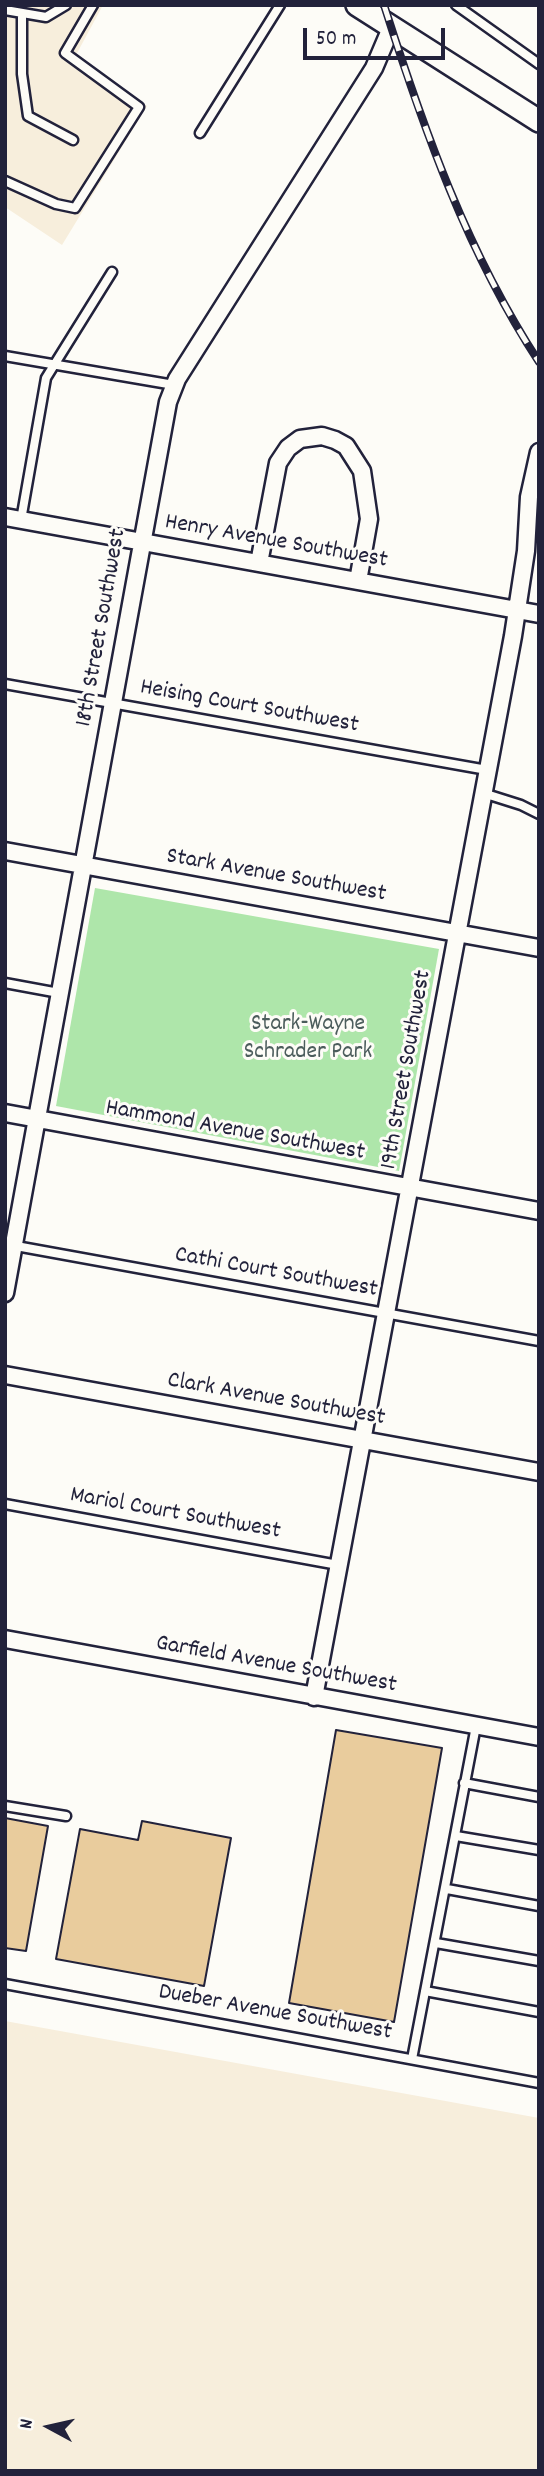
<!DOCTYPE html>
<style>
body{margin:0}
#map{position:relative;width:544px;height:2476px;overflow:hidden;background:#fdfcf7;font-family:Dekko,sans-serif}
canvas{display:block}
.frame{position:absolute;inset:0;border:7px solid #22223b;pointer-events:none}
.north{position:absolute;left:14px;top:2392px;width:70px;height:70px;-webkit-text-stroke:5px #fdfcf7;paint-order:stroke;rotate:278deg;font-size:19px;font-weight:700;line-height:28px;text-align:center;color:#22223b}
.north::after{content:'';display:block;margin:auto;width:24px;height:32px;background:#22223b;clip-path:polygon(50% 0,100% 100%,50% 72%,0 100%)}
.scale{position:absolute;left:303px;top:28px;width:142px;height:32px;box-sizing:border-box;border:4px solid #22223b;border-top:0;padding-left:9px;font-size:21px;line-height:24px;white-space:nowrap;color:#22223b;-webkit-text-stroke:5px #fdfcf7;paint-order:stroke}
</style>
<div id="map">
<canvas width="544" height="2476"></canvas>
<div class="frame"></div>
<div class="north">N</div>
<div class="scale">50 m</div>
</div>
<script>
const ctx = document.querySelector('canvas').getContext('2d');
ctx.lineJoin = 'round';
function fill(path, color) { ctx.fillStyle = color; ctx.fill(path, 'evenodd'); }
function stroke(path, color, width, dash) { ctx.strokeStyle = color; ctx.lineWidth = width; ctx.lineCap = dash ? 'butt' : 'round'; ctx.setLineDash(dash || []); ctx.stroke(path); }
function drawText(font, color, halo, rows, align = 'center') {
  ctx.font = font + ' Dekko,sans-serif'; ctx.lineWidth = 6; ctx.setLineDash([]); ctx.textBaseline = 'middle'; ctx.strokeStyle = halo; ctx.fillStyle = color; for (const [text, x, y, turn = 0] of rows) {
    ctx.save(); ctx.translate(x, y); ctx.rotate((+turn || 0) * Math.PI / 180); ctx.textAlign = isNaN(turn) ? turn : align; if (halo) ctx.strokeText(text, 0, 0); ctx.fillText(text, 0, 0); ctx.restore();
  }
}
const built = new Path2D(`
 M5,5H103L76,55L147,106L62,245L5,207Z
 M5,2021L539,2118V2471H5Z`);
const green = new Path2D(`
 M95,888L439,949L399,1171L56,1106Z`);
const building = new Path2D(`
 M336,1730L442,1748L394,2022L289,2003Z
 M5,1818L48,1826L26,1951L5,1948Z
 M142,1821L231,1838L204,1986L56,1959L80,1829L138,1840Z`);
const service = new Path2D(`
 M456,5L539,64
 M5,10L46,17L66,5
 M22,13V74L28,116L73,140
 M200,133L280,5
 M5,181L56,204L75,208L139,107L65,53L93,5
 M5,356L174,385
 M21,520L46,378L112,272
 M5,684L487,770
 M483,793L521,805L539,814
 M5,983L59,993
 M5,1244L539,1341
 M5,1504L338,1565
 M464,1783L539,1797
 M5,1806L66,1816
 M456,1836L539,1850
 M447,1889L539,1906
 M436,1943L539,1961
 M5,1984L539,2083
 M425,1991L539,2012
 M412,2059L476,1726`);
const minor = new Path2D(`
 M5,517L539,614
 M259,563L278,463L288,448L300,439L322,436L335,440L346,446L362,471L369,519L358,581
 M5,851L539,948
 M5,1113L539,1211
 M5,1293L168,402L177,379L374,68L391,28
 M5,1375L539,1472
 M5,1639L539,1737
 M314,1697L513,636L526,551L529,497L539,452`);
const secondary = new Path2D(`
 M357,5L539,121`);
const rail = new Path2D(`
 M384,5C424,130 467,252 539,362`);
const streetNames = [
 ["Henry Avenue Southwest",276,543,10],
 ["18th Street Southwest",103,628,-80],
 ["Heising Court Southwest",249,708,10],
 ["Stark Avenue Southwest",276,877,10],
 ["19th Street Southwest",408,1070,-80],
 ["Hammond Avenue Southwest",235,1132,10],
 ["Cathi Court Southwest",276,1274,10],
 ["Clark Avenue Southwest",276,1401,10],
 ["Mariol Court Southwest",175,1515,10],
 ["Garfield Avenue Southwest",276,1666,10],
 ["Dueber Avenue Southwest",275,2014,10]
];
const parkNames = [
 ["Stark-Wayne",308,1026],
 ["Schrader Park",308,1054]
];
fill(built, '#f7eedc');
fill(green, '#aee6aa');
fill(building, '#e9cc9d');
stroke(building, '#22223b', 2);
stroke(service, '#22223b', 13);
stroke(minor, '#22223b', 21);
stroke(secondary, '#22223b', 26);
stroke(service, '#fdfcf7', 8);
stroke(minor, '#fdfcf7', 16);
stroke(secondary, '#fdfcf7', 21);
stroke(rail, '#22223b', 8);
stroke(rail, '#fdfcf7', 5, [16]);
drawText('24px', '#22223b', '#fdfcf7', streetNames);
drawText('24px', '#4c5d5c', '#fdfcf7', parkNames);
</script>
